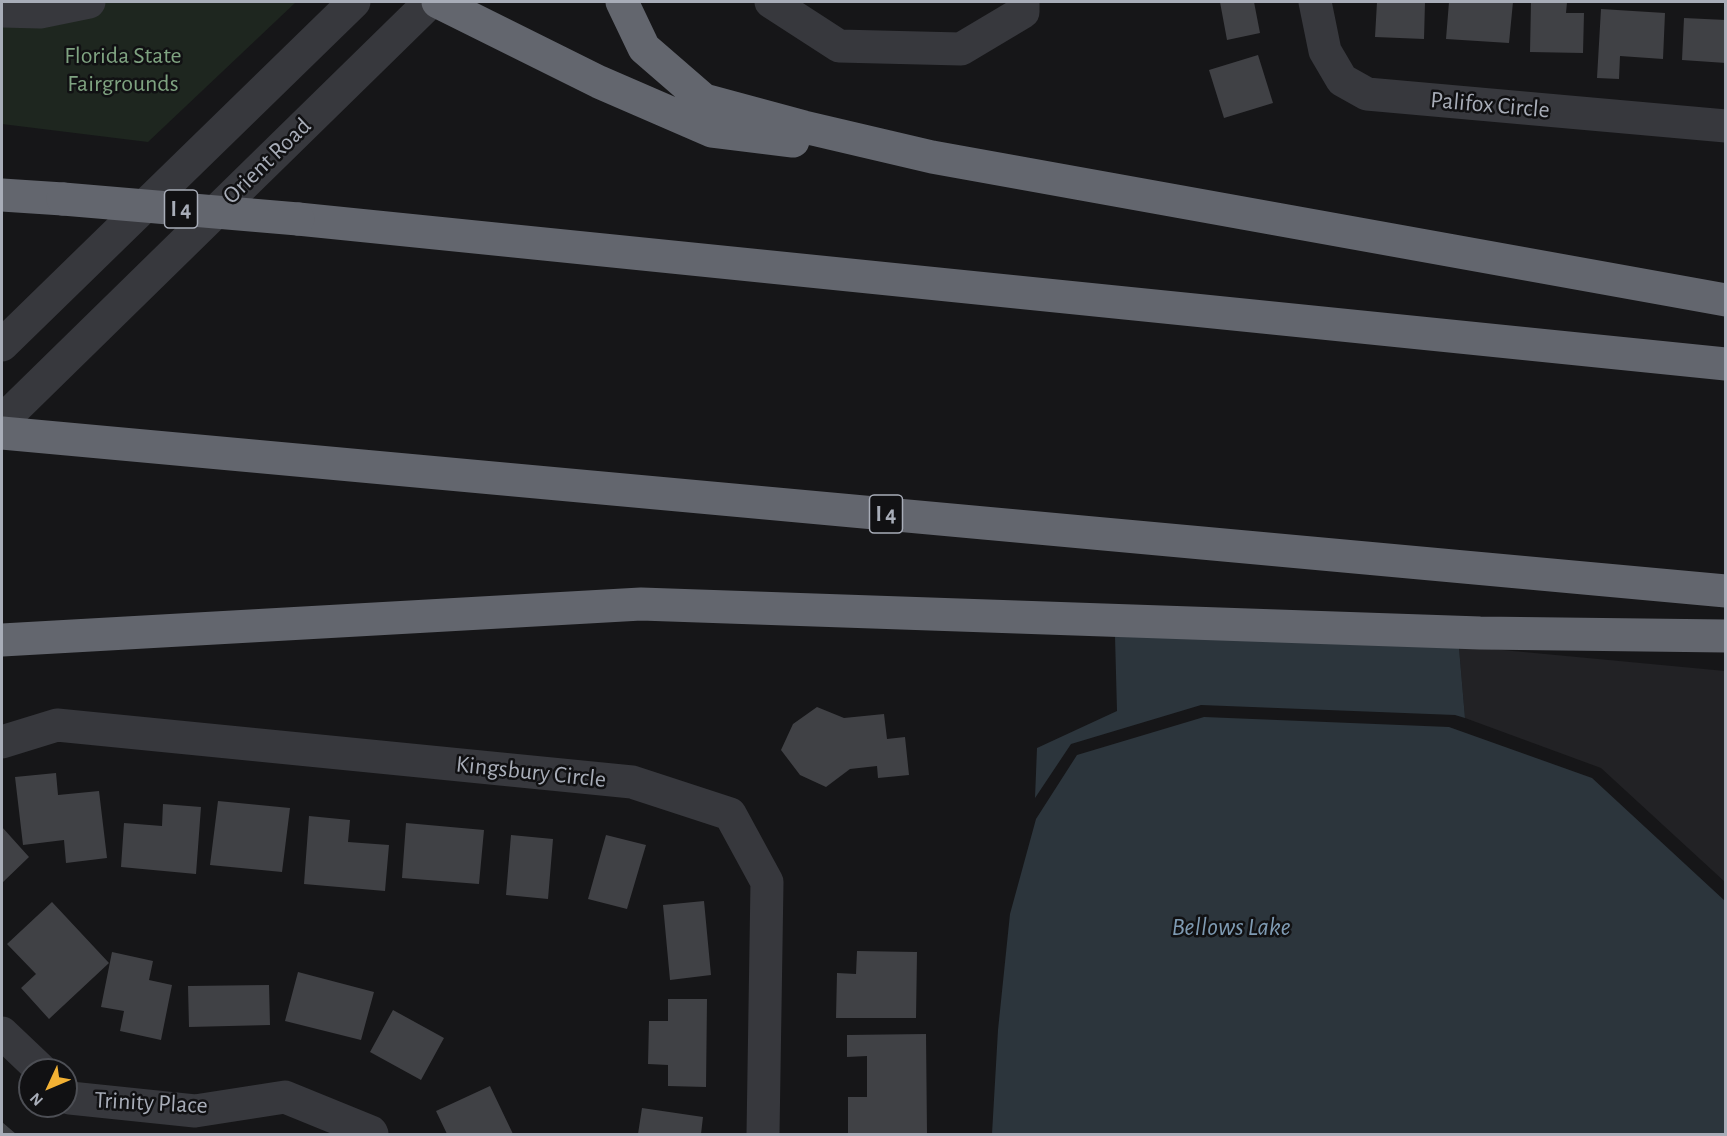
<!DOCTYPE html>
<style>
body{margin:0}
#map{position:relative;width:1727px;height:1136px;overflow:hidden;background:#161618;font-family:"Alegreya Sans",sans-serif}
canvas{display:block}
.frame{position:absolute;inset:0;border:3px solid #a8adb8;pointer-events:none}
.north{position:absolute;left:18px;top:1058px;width:60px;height:60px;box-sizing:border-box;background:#111113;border:2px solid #4d4f55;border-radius:50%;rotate:226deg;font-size:16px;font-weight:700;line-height:24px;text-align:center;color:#a8adb8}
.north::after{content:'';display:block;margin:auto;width:21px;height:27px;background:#f2b134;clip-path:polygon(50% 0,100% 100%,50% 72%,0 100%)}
</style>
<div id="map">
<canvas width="1727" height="1136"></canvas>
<div class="frame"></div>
<div class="north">N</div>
</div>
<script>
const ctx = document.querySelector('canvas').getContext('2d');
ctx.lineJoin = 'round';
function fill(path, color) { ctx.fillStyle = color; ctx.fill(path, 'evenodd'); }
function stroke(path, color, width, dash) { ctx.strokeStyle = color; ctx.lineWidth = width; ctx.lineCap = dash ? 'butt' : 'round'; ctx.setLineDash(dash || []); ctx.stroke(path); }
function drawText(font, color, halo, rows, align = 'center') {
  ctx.font = font + ' "Alegreya Sans",sans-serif'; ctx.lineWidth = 5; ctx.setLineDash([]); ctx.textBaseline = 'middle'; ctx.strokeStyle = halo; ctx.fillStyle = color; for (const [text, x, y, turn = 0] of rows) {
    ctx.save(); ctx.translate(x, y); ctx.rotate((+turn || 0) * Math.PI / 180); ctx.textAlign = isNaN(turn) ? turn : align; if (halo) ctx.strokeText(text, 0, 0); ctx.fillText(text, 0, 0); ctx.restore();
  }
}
const built = new Path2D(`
 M1459,648L1492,649L1725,671V882L1601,768L1465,718Z`);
const green = new Path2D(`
 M2,2H296L148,142L2,124Z`);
const water = new Path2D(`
 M1115,636L1459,648L1465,718L1455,715L1201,705L1071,744L1035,798L1037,748L1117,711Z
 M1204,717L1449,727L1592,778L1725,901V1134H992L998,1030L1010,914L1036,819L1077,755Z`);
const building = new Path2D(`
 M1220,2H1254L1260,33L1227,40Z
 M1377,2H1425L1424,39L1375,37Z
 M1449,2H1513L1509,43L1446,39Z
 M1531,2H1567L1566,13H1584L1583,53L1530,52Z
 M1601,9L1665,13L1663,59L1620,56L1619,79L1597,78Z
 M1684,18L1726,20V63L1682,60Z
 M1258,55L1273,103L1224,118L1209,70Z
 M817,707L844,718L884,714L887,739L905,737L909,775L878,778L877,766L850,769L826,787L800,775L781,750L793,724Z
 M56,773L58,795L99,791L107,858L66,863L64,840L23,845L15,777Z
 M218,801L290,808L282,872L210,865Z
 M163,804L201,807L196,874L121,867L124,823L162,826Z
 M309,816L350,820L348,842L389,845L385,891L304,884Z
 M406,823L484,830L479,884L402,878Z
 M2,827L29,857L2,883Z
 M511,835L553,839L548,899L506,895Z
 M606,835L646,845L627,909L588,899Z
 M704,901L711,975L670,980L663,905Z
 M52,902L109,963L49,1019L21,988L36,974L7,944Z
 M857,951L917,952L916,1018H836L837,973L856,974Z
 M112,952L153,961L149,980L172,985L161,1040L120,1031L124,1011L101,1007Z
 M298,972L374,992L361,1040L285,1021Z
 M269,985L270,1025L189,1027L188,986Z
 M668,999H707L706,1087L668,1086V1065L648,1064L649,1021H668Z
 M393,1010L444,1038L421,1080L370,1052Z
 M926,1034L927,1134H848V1097H867V1056L847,1057V1035Z
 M490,1086L513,1134H447L436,1111Z
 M642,1108L703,1117L701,1134H638Z
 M2,1122L16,1134H2Z`);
const minor = new Path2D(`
 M771,2L839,46L961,49L1023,12V2
 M1315,2L1325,51L1342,80L1367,94L1726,126
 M2,11L40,12L89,2
 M2,345L354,2
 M2,421L430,2
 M2,742L57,725L632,782L730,814L767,882L763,1134
 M2,1033L41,1070
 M66,1094L70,1098L195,1111L285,1097L371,1132L372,1134`);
const highway = new Path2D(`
 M438,2L599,82L712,131L793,141
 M622,2L644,48L704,100L804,127L932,157L1726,300
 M2,195L63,199
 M298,219L1726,364
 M2,433L1726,591
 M2,640L641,604L1480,633L1726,636`);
const highwayBridge = new Path2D(`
 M63,199L298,219`);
const shields = [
 [181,209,33],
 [886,514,33]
];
const shieldNames = [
 ["I 4",181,209],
 ["I 4",886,514]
];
const parkNames = [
 ["Florida State",123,56],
 ["Fairgrounds",123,84]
];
const streetNames = [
 ["Palifox Circle",1490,105,5],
 ["Orient Road",267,161,-44],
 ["Kingsbury Circle",531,772,6],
 ["Trinity Place",151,1103,3]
];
const waterNames = [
 ["Bellows Lake",1231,927]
];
fill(built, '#222225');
fill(green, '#1e261f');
fill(water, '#2c353c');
fill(building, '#404145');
stroke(minor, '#37383d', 33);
stroke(highway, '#63666e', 33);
stroke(highwayBridge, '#63666e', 33);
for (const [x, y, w] of shields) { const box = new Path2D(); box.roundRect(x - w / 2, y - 19, w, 38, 4.5); ctx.fillStyle = '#111113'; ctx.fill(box); stroke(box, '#a8adb8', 1.5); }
drawText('bold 22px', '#a8adb8', null, shieldNames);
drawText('24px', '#7fa381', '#111113', parkNames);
drawText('24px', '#a8adb8', '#111113', streetNames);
drawText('italic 26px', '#7f9bb3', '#111113', waterNames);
</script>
